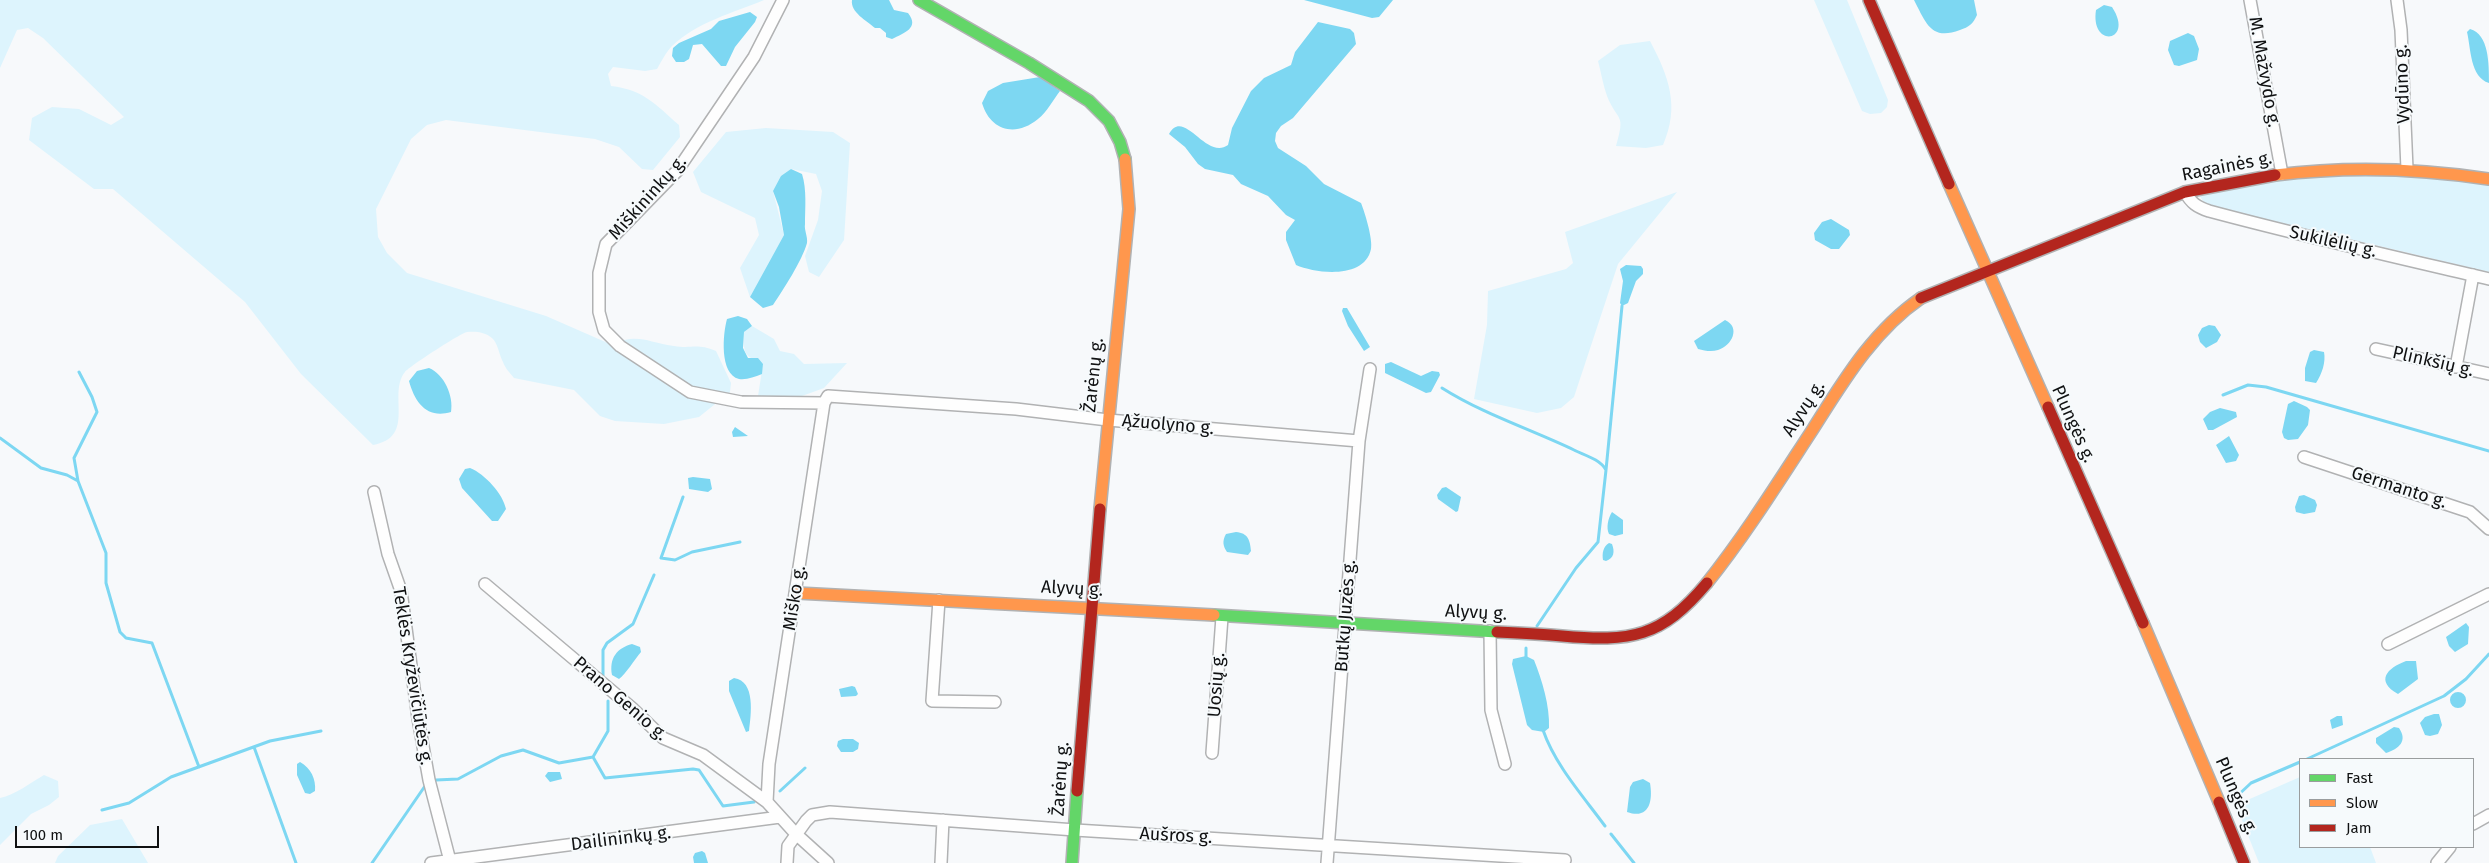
<!DOCTYPE html>
<meta charset="utf-8">
<style>
body{margin:0}
#map{position:relative;width:2489px;height:863px;overflow:hidden;background:#f7f9fb;font-family:"Fira Sans",sans-serif}
canvas{display:block}
.legend{position:absolute;left:2299px;top:758px;width:175px;height:90px;box-sizing:border-box;background:#f6fafc;border:1px solid #9a9d9e;margin:0;padding:6px 9px;list-style:none;font-size:15px;color:#101112}
.legend li{display:flex;align-items:center;gap:10px;height:25px}
.legend b{width:25px;border:1px solid #9a9d9e}
.scale{position:absolute;left:15px;top:826px;width:144px;height:22px;box-sizing:border-box;border:2px solid #101112;border-top:0;padding-left:6px;font-size:15px;line-height:18px;white-space:nowrap;color:#101112;-webkit-text-stroke:4px #f6fafc;paint-order:stroke}
</style>
<div id="map">
<canvas width="2489" height="863"></canvas>
<ul class="legend">
<li><b style="height:6px;background:#63d668"></b>Fast</li>
<li><b style="height:6px;background:#ff974d"></b>Slow</li>
<li><b style="height:6px;background:#b3261e"></b>Jam</li>
</ul>
<div class="scale">100 m</div>
</div>
<script>
const ctx = document.querySelector('canvas').getContext('2d');
ctx.lineJoin = 'round';
function fill(path, color) { ctx.fillStyle = color; ctx.fill(path, 'evenodd'); }
function stroke(path, color, width, dash) { ctx.strokeStyle = color; ctx.lineWidth = width; ctx.lineCap = dash ? 'butt' : 'round'; ctx.setLineDash(dash || []); ctx.stroke(path); }
function drawText(font, color, halo, rows, align = 'center') {
  ctx.font = font + ' "Fira Sans",sans-serif'; ctx.lineWidth = 4; ctx.setLineDash([]); ctx.textBaseline = 'middle'; ctx.strokeStyle = halo; ctx.fillStyle = color; for (const [text, x, y, turn = 0] of rows) {
    ctx.save(); ctx.translate(x, y); ctx.rotate((+turn || 0) * Math.PI / 180); ctx.textAlign = isNaN(turn) ? turn : align; if (halo) ctx.strokeText(text, 0, 0); ctx.fillText(text, 0, 0); ctx.restore();
  }
}
const green = new Path2D(`
 M0,0H764C733,13 697,22 672,46C666,52 661,62 657,69L645,71L613,67L608,74L611,86C644,90 655,104 679,125L680,137L653,170L642,169L619,147L595,139L446,120L427,125L411,139L376,209L378,237L387,253L407,273L546,316L610,344C641,333 645,342 674,346C692,349 697,343 716,351L731,383L730,392L699,417L664,424L615,421L600,416L574,390L514,378C510,373 505,368 503,362C499,355 498,343 492,338C485,332 476,331 467,332C461,333 410,366 405,372C387,394 417,437 373,445L301,374L245,302L113,189H94L29,140L32,118L52,107L79,109L111,125L124,117L43,38L28,28L17,30L0,68Z
 M1814,0H1847L1888,100L1887,107L1881,113L1870,114L1862,111Z
 M1650,41C1669,77 1680,106 1663,145L1646,148L1616,146C1626,112 1618,123 1607,96C1603,85 1601,72 1598,61L1620,45Z
 M766,128L833,132L850,143L844,240L819,277L809,272L805,256L818,220L822,191L816,174L791,169L773,191L784,235L750,297L740,268L759,235L755,218L701,192L693,172L726,132Z
 M2415,174L2489,185V272L2206,205L2199,195C2269,177 2343,175 2415,174Z
 M1677,192L1618,264L1574,397L1561,408L1537,413L1474,399L1487,325L1488,291L1566,269L1573,263L1565,232Z
 M752,326L774,339L780,351L794,354L804,364L847,363L824,388L802,396H758L763,364C744,356 743,353 744,332Z
 M44,775L58,781L59,797L49,805L31,814L0,845V798C15,795 30,783 44,775Z
 M2300,777V847H2370L2376,863H2259L2236,805Z
 M122,819L148,863H55L58,856L90,825Z`);
const water = new Path2D(`
 M852,0H889L894,10L908,13C920,28 904,33 892,39L886,37V33L880,28H875C867,21 850,12 852,0Z
 M1304,0H1393L1379,17L1372,18Z
 M1914,0H1974L1977,15C1973,24 1969,27 1960,30C1931,41 1926,23 1914,0Z
 M2104,5L2112,7C2135,42 2090,49 2096,10Z
 M750,12L757,17L755,22L735,47L726,66H721L702,44L693,45L689,59L684,62H676L672,56L673,48L679,43L711,29L719,21Z
 M1318,22L1350,29L1354,33L1356,44L1293,118L1281,126L1276,133L1275,141L1278,148L1306,166L1324,184L1361,203C1365,213 1373,239 1371,249C1365,279 1317,274 1296,265L1286,240V232L1295,220L1286,215L1268,196L1241,184L1233,175L1205,169L1198,164L1185,147L1169,134C1184,107 1206,161 1228,145L1232,128L1251,91L1264,78L1291,65L1295,52Z
 M2470,29C2489,34 2489,64 2489,83C2470,77 2471,49 2467,32Z
 M2188,33L2194,36L2199,49L2197,60L2179,66L2174,65L2168,50L2170,41Z
 M1040,77L1060,91C1053,100 1047,112 1038,119C1015,138 990,130 982,103L988,91L1003,83Z
 M791,169L802,174C807,190 805,208 805,224C804,230 808,237 807,243C802,261 783,290 773,305L763,308L750,297L784,235L779,207L773,191L781,176Z
 M1831,219L1849,230L1850,235L1839,249H1831L1815,240L1814,233L1822,222Z
 M1626,265L1641,266L1643,269V274L1636,281L1628,303L1622,306L1620,303L1623,281L1620,269Z
 M1343,308H1347L1370,347L1364,351L1348,326L1342,311Z
 M738,316L747,319L752,326L744,332L743,348L748,358H758L763,364L762,374C754,377 747,380 739,379C719,374 723,333 727,319Z
 M1725,320C1741,327 1732,346 1718,350C1712,352 1705,351 1698,349L1694,341Z
 M2209,325L2215,326L2221,335L2217,342L2206,348L2200,342L2198,335L2202,328Z
 M2314,350L2324,352C2326,362 2322,374 2316,383L2305,381V368L2310,352Z
 M1391,362L1421,376L1432,371L1439,372L1440,375L1431,392L1426,393L1385,373V364Z
 M429,368C444,374 454,396 451,412C427,419 415,403 409,381L417,371Z
 M2294,401L2307,407L2310,410L2308,425L2298,439L2288,440L2284,438L2282,432L2288,404Z
 M2220,408L2236,412L2237,417L2213,430H2208L2203,419L2210,412Z
 M735,427L748,436L733,437L732,432Z
 M2229,436L2239,455L2236,461L2226,463L2216,445Z
 M470,468C485,474 503,494 506,509L498,521H492L462,488L459,479L465,469Z
 M693,477L710,479L712,489L708,492L689,489L688,478Z
 M1446,487L1461,497L1458,511L1456,512L1438,499L1437,495L1442,488Z
 M2304,495L2315,500L2317,505L2315,512L2304,514L2296,512L2295,507L2299,496Z
 M1612,512L1623,520V534L1615,536L1609,534C1606,528 1608,518 1612,512Z
 M1236,532C1248,533 1250,540 1251,551L1248,555L1227,552C1223,546 1222,541 1226,534Z
 M1609,543L1612,544C1615,552 1614,558 1606,561L1603,560C1602,553 1603,547 1609,543Z
 M2466,623L2469,627L2468,644L2455,652L2449,646L2446,637Z
 M632,644L640,647L641,652C634,660 626,674 619,679L612,675C609,658 617,648 632,644Z
 M1526,656L1534,660C1542,680 1550,706 1549,728L1544,732L1532,730L1527,725L1512,664L1513,659Z
 M2406,661H2416L2418,679L2398,694C2375,681 2387,668 2406,661Z
 M734,678C756,681 751,715 749,731L746,732L729,691V681Z
 M852,686L855,687L858,694L856,696L841,697L839,689Z
 M2450 700a8 8 0 1 1 16 0a8 8 0 1 1-16 0Z
 M2434,714H2439L2442,725L2438,734L2430,736L2425,735L2420,723L2425,717Z
 M2337,716H2342L2343,725L2332,729L2330,720Z
 M2394,727L2399,728C2408,741 2399,749 2386,753L2376,743V738Z
 M843,739H853L859,743L858,749L853,752H841L837,746L838,741Z
 M300,762C311,768 316,779 315,791L310,794L305,793L297,775V764Z
 M548,772H560L562,779L550,782L545,776Z
 M1643,779L1650,783C1653,800 1650,820 1627,812L1630,787L1633,782Z
 M702,851L705,853L708,863H694L693,857L695,853Z`);
const stream = new Path2D(`
 M79,372L92,397L97,412L74,458L78,481L106,553V583L120,632L126,638L152,643L199,767
 M1442,388C1483,414 1530,429 1574,450C1584,455 1600,459 1606,470L1598,542L1576,568L1537,626
 M2223,395L2248,385L2266,387L2489,451
 M0,438L41,468L67,475L78,481
 M1606,470L1622,306
 M683,497L661,558L675,560L692,552L740,542
 M1526,658V648
 M603,676V650L607,643L633,624L654,575
 M1543,730C1555,765 1583,796 1605,826
 M254,747L296,863
 M593,757L605,778L693,769L699,770L723,806L754,802
 M2307,759L2444,696L2466,679L2489,654
 M436,780L458,779L501,756L523,750L559,763L593,757L608,731V701
 M780,791L805,768
 M2234,799L2251,783L2300,762
 M102,810L129,803L171,777L270,741L321,731
 M1611,834L1634,863
 M372,863L425,786`);
const street = new Path2D(`
 M783,0L754,57L677,171L606,244L599,273V312L604,330L620,346L690,392L741,402L824,403
 M2250,0L2282,174
 M2397,0L2401,30L2407,169
 M2185,192C2191,203 2197,207 2209,211C2302,236 2395,257 2489,279
 M2376,349L2489,374
 M2456,367L2473,275
 M2304,457L2470,512L2489,529
 M374,492L388,554L401,591L418,718L429,780L450,861
 M485,584L632,708L663,738L703,755L767,802L796,834L828,863
 M939,600L932,701L995,702
 M1490,631L1491,710L1505,764
 M2388,644L2489,594
 M1212,753L1222,617
 M767,802L769,764L824,403L828,396L1016,409L1108,420L1359,441
 M2473,824L2489,815
 M431,863L780,817
 M787,863L788,846L806,821L812,815L830,812L1075,830L1565,860
 M941,863L943,820
 M1327,863L1359,441L1370,369
 M2437,863L2450,847`);
const fast = new Path2D(`
 M919,0L1029,63L1089,101L1109,121L1120,142L1125,159
 M1214,615L1497,632
 M1072,863L1077,791`);
const slow = new Path2D(`
 M2275,175C2347,166 2417,168 2489,179
 M1949,184L2048,407
 M1100,509L1129,209L1125,159
 M1707,583C1746,534 1779,481 1813,429C1844,380 1873,331 1921,298
 M797,593L1214,615
 M2143,623L2219,802`);
const jam = new Path2D(`
 M1869,0L1949,184
 M1921,298L2185,192L2275,175
 M2048,407L2143,623
 M1497,632C1519,633 1541,634 1562,636C1631,642 1661,638 1707,583
 M1077,791L1100,509
 M2219,802L2244,863`);
const streetNames = [
 ["M. Mažvydo g.",2264,72,80],
 ["Vydūno g.",2403,84,-92],
 ["Ragainės g.",2227,167,-11],
 ["Miškininkų g.",648,198,-48],
 ["Sukilėlių g.",2333,242,13],
 ["Plinkšių g.",2433,362,13],
 ["Žarėnų g.",1094,375,-84],
 ["Alyvų g.",1804,409,-57],
 ["Plungės g.",2073,424,66],
 ["Ąžuolyno g.",1168,425,5],
 ["Germanto g.",2399,488,18],
 ["Alyvų g.",1072,589,3],
 ["Miško g.",795,598,-81],
 ["Alyvų g.",1476,613,3],
 ["Butkų Juzės g.",1346,616,-86],
 ["Teklės Kryževičiūtės g.",412,676,81],
 ["Uosių g.",1217,685,-86],
 ["Prano Genio g.",620,699,41],
 ["Žarėnų g.",1061,779,-86],
 ["Plungės g.",2236,796,67],
 ["Aušros g.",1176,836,3],
 ["Dailininkų g.",621,839,-7]
];
fill(green, '#ddf4fd');
fill(water, '#7dd7f2');
stroke(stream, '#7dd7f2', 3);
stroke(street, '#b1b2b3', 14);
stroke(fast, '#b1b2b3', 14);
stroke(slow, '#b1b2b3', 14);
stroke(jam, '#b1b2b3', 14);
stroke(street, '#fefefe', 11);
stroke(fast, '#63d668', 11);
stroke(slow, '#ff974d', 11);
stroke(jam, '#b3261e', 11);
drawText('18px', '#101112', '#f6fafc', streetNames);
</script>
